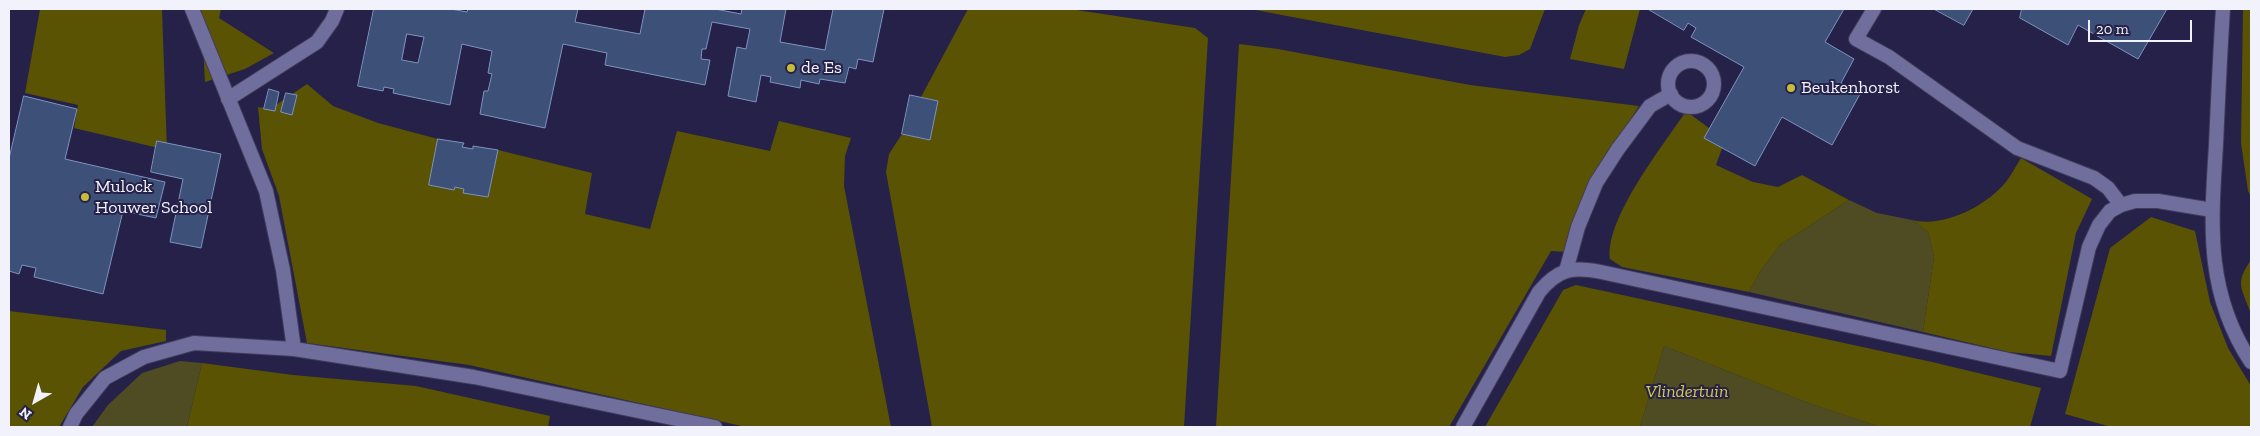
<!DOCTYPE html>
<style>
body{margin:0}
#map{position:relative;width:2260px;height:436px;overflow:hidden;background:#252148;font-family:"Zilla Slab",serif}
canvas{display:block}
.frame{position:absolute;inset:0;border:10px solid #f1f2fc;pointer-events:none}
.north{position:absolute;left:10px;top:376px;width:50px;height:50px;-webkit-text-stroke:4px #252148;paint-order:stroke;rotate:218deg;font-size:14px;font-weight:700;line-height:20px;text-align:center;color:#f1f2fc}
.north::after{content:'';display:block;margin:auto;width:18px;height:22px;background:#f1f2fc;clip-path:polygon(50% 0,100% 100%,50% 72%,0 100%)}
.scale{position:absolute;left:2088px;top:20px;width:104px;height:22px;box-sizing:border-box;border:2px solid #f1f2fc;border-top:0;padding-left:6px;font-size:15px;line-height:18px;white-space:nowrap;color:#f1f2fc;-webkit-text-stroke:4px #252148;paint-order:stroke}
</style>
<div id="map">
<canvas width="2260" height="436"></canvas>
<div class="frame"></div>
<div class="north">N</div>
<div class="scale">20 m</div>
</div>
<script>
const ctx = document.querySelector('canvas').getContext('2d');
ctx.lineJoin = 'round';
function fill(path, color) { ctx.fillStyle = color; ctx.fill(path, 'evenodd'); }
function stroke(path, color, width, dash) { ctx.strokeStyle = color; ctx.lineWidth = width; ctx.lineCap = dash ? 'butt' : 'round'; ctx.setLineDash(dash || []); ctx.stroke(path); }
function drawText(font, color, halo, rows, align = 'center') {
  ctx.font = font + ' "Zilla Slab",serif'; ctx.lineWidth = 4; ctx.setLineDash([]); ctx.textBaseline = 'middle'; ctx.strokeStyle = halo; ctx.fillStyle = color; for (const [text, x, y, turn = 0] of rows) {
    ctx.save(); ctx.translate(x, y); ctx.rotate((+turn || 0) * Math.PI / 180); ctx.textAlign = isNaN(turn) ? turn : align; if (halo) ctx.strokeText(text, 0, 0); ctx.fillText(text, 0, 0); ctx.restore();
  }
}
const green = new Path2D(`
 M1849,200L1877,213L1912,220L1928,232L1934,257L1923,332L1749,292L1760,272L1780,245Z
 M1664,346L1808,403L1880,427H1640Z
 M180,361L202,363L187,427H92L108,405L142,373Z`);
const forest = new Path2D(`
 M40,9H162L167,150L74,128L78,105L25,93Z
 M201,9H221L219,18L274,53L245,69L205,82Z
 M968,9H1070L1195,28L1208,38L1184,427H932L886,172L889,154L902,134L930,140L938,101L921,97Z
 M1250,9H1545L1530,49L1519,55L1505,57Z
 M1586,9H1640L1624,69L1570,59L1579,25Z
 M2243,9H2251V197L2248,191L2241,143Z
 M1239,44L1278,49L1470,85L1639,106L1597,172L1568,252L1551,251L1449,427H1216Z
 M307,84L333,106L378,123L438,139L430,185L454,190L455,187L464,189V193L488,197L498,150L592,173L585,214L650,229L677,131L770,151L779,121L851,138L845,156L844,186L891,427H746L469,365L307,343L279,196L262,149L258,107L270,109Z
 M1686,111L1725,140L1716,165L1753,182L1778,187L1802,175L1849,200L1780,245L1760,272L1749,292L1622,267L1610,259C1605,218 1663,146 1686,111Z
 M2021,158L2092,199L2076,233L2051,356L2008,352L1923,332L1934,257L1928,232L1912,220C1944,228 1986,206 2006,182C2011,175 2016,166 2021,158Z
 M2151,217L2195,231L2210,302L2228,348L2251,386V427H2111L2065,414L2110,248Z
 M2251,260V314C2242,288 2234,284 2251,260Z
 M1576,285L1932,362L2041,388L2030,427H1880L1808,403L1664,346L1640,427H1485L1563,290Z
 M9,311L166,330V341L121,351L83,387L59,427H9Z
 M202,363L293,375L416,386L550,416L548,427H187Z`);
const building = new Path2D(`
 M374,9H451L467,12L468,9H578L575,22L640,34L645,9H715L741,14L742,9H786L780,42L825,50L833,9H884L873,62L858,59L856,69L849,67L845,83L820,79L819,84L801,80L800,88L770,82L771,77L761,75L756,102L728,96L737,47L746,49L750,29L712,22L706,49H702L701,59L710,60L705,85L605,65L607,53L563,44L545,128L480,114L484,91H488L492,74L488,73L492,51L462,44L450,105L393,93L394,89L384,87L383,91L358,86ZM407,34L424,37L418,63L402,60Z
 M1648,9H1844L1825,42L1854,59L1841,83L1860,94L1832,145L1782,117L1755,166L1704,138L1744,67L1691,37L1696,28L1688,23L1684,30Z
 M1934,9H1973L1964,25Z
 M2022,9H2167L2138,59L2078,25L2068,45L2020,18Z
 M269,89L279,92L275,111L264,109Z
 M286,93L297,95L292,115L281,112Z
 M910,95L938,101L930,140L902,134Z
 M24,96L77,109L65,159L165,182L156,218L123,211L103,294L34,277L36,268L22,265L19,274L9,271V159Z
 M438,139L464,143L462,147L473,149V146L498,150L488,197L463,193L464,189L455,187L454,190L429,185Z
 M157,141L221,154L201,248L170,242L183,179L151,172Z`);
const service = new Path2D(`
 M1874,9L1856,39L1889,57L2017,148L2094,178L2108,188L2121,205
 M1668 84a23 23 0 1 1 46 0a23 23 0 1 1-46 0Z
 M228,99L317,42L332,21L337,9
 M1566,271L1578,227L1596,183L1618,149L1650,106L1671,94
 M70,427L76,414L105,378L144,357L194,343L294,349`);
const minor = new Path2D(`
 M192,9L266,191L283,270L294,349L474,377L715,427
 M2223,9C2220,54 2218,100 2216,145C2211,225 2205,292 2251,362
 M1463,427L1539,292C1558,269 1573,266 1601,272L2060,371L2089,247L2099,225L2110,211L2121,205L2135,201H2158L2212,210`);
const markers = [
 [791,68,5,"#c5bc3d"],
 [1791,88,5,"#c5bc3d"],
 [85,197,5,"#c5bc3d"]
];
const poiNames = [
 ["de Es",801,68],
 ["Beukenhorst",1801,88],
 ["Mulock",95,187],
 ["Houwer School",95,208]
];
const parkNames = [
 ["Vlindertuin",1687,392]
];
fill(green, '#4f4c24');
fill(forest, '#595303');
fill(building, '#3d5078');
stroke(building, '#7e93c0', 1);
stroke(service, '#413b5b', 16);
stroke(minor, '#413b5b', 16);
stroke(service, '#6f6e9c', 14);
stroke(minor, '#6f6e9c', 14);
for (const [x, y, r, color] of markers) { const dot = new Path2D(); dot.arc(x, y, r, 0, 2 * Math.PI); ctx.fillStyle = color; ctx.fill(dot); stroke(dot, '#252148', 2); }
drawText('18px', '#f1f2fc', '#252148', poiNames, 'left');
drawText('italic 18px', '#d4ca4c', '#252148', parkNames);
</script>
